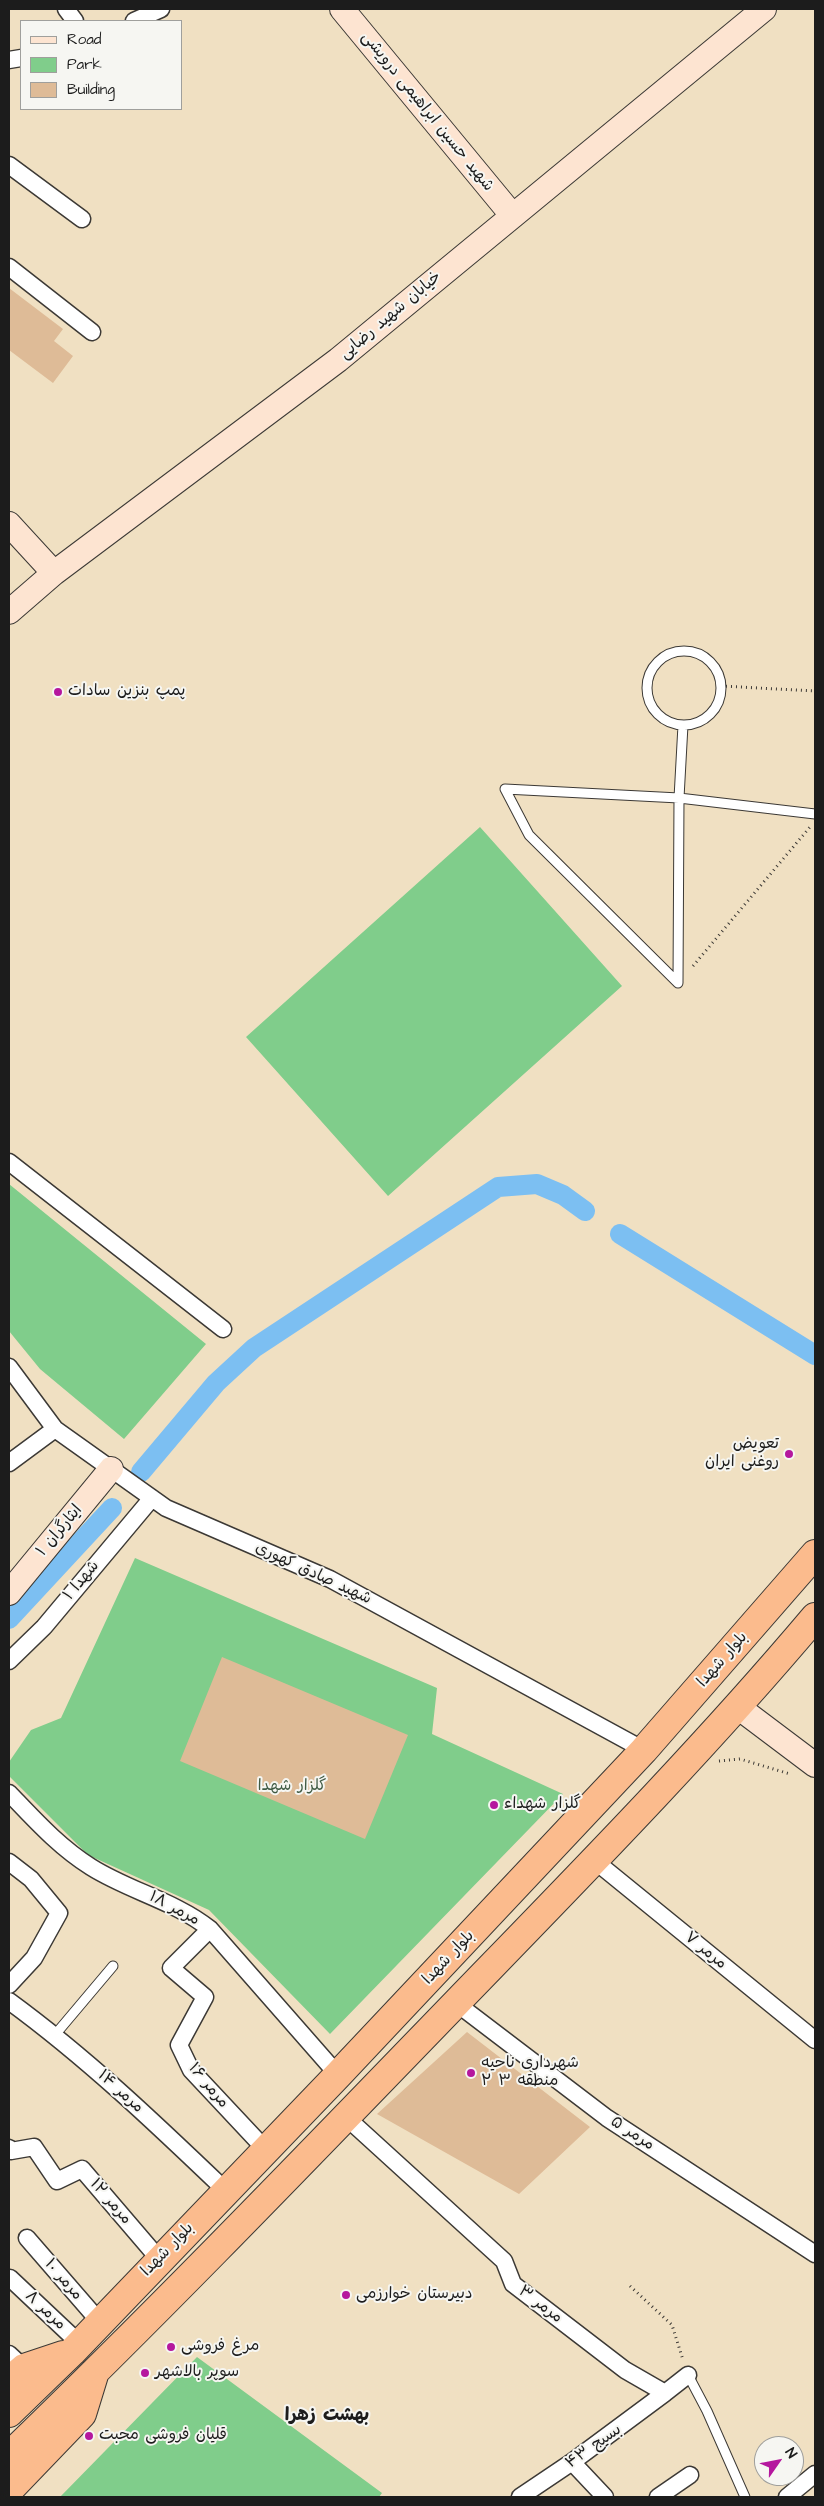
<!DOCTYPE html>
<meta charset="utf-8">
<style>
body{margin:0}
#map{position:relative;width:824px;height:2506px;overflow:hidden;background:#f0e0c2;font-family:"Architects Daughter",sans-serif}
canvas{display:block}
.frame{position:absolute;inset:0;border:10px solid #1c1c1c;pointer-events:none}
.legend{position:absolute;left:20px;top:20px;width:162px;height:90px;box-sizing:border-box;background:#f6f6f2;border:1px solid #9f9f9c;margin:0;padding:6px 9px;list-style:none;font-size:15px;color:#1c1c1c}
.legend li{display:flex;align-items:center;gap:10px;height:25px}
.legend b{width:25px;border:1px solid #9f9f9c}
.north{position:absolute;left:754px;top:2436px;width:50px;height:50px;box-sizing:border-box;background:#f6f6f2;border:1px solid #9f9f9c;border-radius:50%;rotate:57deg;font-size:14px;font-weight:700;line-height:20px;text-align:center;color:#1c1c1c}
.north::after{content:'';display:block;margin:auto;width:18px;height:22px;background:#b5179e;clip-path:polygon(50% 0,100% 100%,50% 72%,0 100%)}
</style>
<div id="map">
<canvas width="824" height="2506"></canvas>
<div class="frame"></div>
<ul class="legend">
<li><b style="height:6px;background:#fde4d1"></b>Road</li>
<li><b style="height:14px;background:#80cd8b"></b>Park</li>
<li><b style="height:14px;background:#debb97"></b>Building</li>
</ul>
<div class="north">N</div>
</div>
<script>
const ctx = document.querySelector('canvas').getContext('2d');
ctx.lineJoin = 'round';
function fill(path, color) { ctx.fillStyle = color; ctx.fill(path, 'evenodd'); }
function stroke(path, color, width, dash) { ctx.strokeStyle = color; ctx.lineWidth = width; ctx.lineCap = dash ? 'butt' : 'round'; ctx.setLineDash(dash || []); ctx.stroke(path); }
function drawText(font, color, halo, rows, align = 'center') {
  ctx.font = font + ' "Architects Daughter","Playpen Sans Arabic",sans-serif'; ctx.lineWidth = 4; ctx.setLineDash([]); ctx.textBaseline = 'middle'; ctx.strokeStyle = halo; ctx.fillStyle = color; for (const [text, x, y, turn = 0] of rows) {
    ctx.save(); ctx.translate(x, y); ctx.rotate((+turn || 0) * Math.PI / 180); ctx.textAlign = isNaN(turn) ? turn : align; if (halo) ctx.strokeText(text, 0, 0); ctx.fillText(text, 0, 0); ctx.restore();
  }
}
const green = new Path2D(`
 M480,827L622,986L388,1196L246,1037Z
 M9,1184L206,1344L124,1439L40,1369L9,1331Z
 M135,1558L437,1688L432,1734L563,1794L330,2034L209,1910L88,1855L9,1776V1762L31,1730L61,1718Z
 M197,2357L382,2493L379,2497H60Z`);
const canal = new Path2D(`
 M620,1234L815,1355
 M141,1472L216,1383L254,1348L498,1187L537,1184L563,1195L585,1211
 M9,1619L112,1508`);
const building = new Path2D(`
 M9,288L63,329L54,341L73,356L53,383L9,350Z
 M222,1657L408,1735L365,1839L180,1761Z
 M467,2032L590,2127L519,2194L377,2114Z`);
const path = new Path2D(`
 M721,686L815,691
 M693,966L810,827
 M719,1761L740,1759L790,1774
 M630,2286L672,2325L683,2360`);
const lane = new Path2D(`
 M647 688a37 37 0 1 1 74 0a37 37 0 1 1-74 0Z
 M505,789L679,798L815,814
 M505,789L529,835L678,983
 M678,983L679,798L683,725
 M54,2036L113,1966
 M688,2375L707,2411L745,2497`);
const street = new Path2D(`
 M66,9L75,21
 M134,21L161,9
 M9,60L21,58
 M9,165L82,219
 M9,267L92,332
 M9,1162L223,1329
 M9,1367L55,1429L166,1508L330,1579L644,1750
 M9,1463L55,1429
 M9,1661L44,1627L152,1498
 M9,1793C34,1819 59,1847 91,1867C129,1891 175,1901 210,1929L338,2075
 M595,1861L815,2040
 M9,1862L31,1879L59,1913L34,1958L9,1985
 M210,1929L171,1968L205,1997L179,2045L191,2070L265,2149
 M9,2001C87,2058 156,2124 225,2190
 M456,2003L607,2118L815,2254
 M347,2118L504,2261L513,2284L625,2370L665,2393L688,2375
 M9,2148L11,2151L34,2147L57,2181L82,2169L159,2259
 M27,2238L99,2321
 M10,2278L79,2343
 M9,2354L24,2368
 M572,2462L605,2497
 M520,2497L572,2462L665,2393
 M658,2497L690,2475
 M787,2497L815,2474`);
const secondary = new Path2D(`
 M342,9L512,215
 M9,524L54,573
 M9,612L54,573L338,360L764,9
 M9,1593L111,1469
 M738,1707L815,1765`);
const highway = new Path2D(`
 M9,2381L24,2368L63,2355
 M9,2413L72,2352L338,2075L644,1750L815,1554
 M9,2456C162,2308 309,2155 457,2002C579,1876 702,1751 815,1617
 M9,2490L82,2414L94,2375`);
const markers = [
 [58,692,5,"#b5179e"],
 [789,1454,5,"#b5179e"],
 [494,1805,5,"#b5179e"],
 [471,2073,5,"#b5179e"],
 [346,2295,5,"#b5179e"],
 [171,2347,5,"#b5179e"],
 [145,2373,5,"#b5179e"],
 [89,2436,5,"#b5179e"]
];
const streetNames = [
 ["شهید حسین ابراهیمی درویشی",427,112,51],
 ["خیابان شهید رضایی",391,316,-40],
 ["ایثارگران ۱",60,1531,-50],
 ["شهید صادق کهوری",313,1574,25],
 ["شهدا ۱",82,1581,-50],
 ["بلوار شهدا",723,1660,-49],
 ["مرمر ۱۸",174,1909,28],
 ["مرمر ۷",705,1951,39],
 ["بلوار شهدا",449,1958,-47],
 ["مرمر ۱۶",208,2086,50],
 ["مرمر ۱۴",120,2092,42],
 ["مرمر ۵",632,2134,33],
 ["مرمر ۱۲",110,2202,49],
 ["بلوار شهدا",168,2250,-46],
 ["مرمر ۱۰",63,2280,49],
 ["مرمر ۳",540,2305,37],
 ["مرمر ۸",45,2311,43],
 ["بسیج ۴۳",594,2447,-35]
];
const poiNames = [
 ["پمپ بنزین سادات",68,692],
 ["تعویض",779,1445,"right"],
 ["روغنی ایران",779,1463,"right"],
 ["گلزار شهداء",504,1805],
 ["شهرداری ناحیه",481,2064],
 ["۲ منطقه ۳",481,2082],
 ["دبیرستان خوارزمی",356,2295],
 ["مرغ فروشی",181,2347],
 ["سوپر بالاشهر",155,2373],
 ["قلیان فروشی محبت",99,2436]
];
const parkNames = [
 ["گلزار شهدا",292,1787]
];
const neighbourhoodNames = [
 ["بهشت زهرا",327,2416]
];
fill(green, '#80cd8b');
stroke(canal, '#7cbff2', 20);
fill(building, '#debb97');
stroke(lane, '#3c3935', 11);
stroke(street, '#3c3935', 19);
stroke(secondary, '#3c3935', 26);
stroke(highway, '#3c3935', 30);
stroke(path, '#3c3935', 3, [1, 4]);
stroke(lane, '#fff', 9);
stroke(street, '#fff', 16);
stroke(secondary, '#fde4d1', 24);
stroke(highway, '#fbbb8d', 28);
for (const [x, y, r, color] of markers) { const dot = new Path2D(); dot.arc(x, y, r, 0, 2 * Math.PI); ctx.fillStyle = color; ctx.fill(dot); stroke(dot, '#f6f6f2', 2); }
drawText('16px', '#1c1c1c', '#f6f6f2', streetNames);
drawText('16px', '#1c1c1c', '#f6f6f2', poiNames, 'left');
drawText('16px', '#3f5a43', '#f6f6f2', parkNames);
drawText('bold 18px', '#1c1c1c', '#f6f6f2', neighbourhoodNames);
</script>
